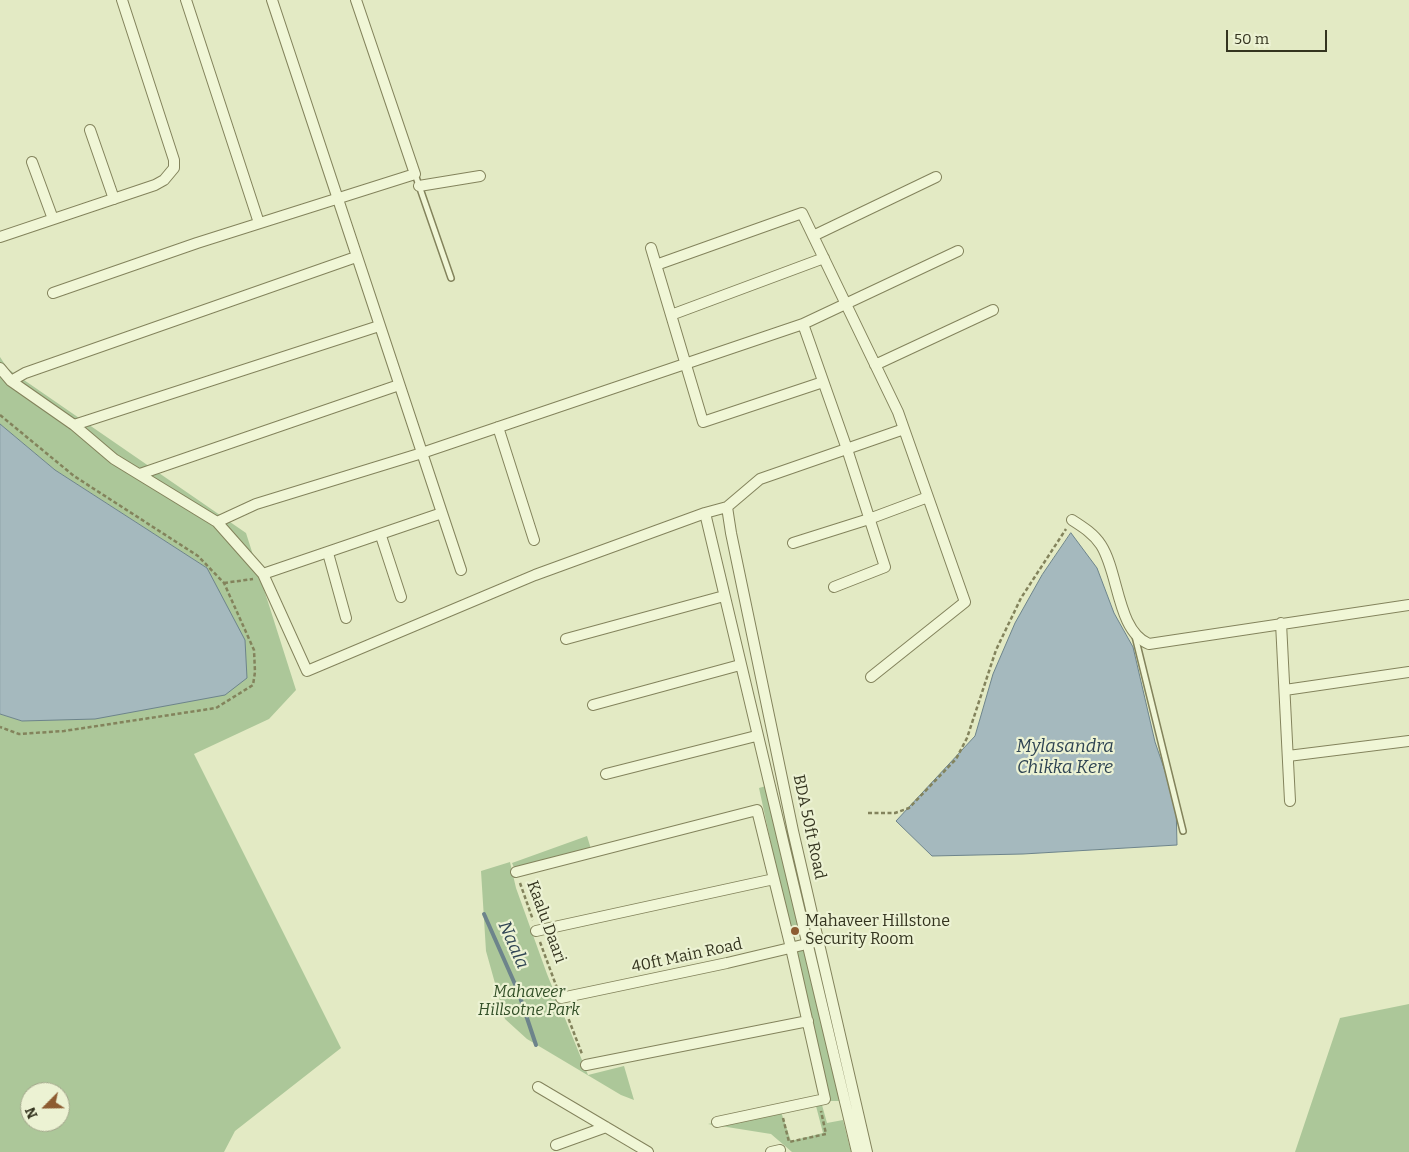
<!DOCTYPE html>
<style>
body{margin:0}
#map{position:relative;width:1409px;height:1152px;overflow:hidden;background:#e3eac4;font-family:Bitter,serif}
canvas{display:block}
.north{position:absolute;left:20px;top:1082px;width:50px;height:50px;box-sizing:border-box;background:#ecf2d3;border:1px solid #a2a68b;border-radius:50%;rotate:247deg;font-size:14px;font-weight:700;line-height:20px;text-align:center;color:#34341f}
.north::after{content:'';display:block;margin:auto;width:18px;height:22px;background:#8d5c31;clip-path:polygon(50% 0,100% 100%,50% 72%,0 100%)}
.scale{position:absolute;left:1226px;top:30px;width:101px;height:22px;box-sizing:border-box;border:2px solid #34341f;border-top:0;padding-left:6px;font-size:15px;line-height:18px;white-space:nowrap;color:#34341f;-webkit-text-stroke:4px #ecf2d3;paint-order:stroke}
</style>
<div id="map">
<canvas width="1409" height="1152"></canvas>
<div class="north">N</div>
<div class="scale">50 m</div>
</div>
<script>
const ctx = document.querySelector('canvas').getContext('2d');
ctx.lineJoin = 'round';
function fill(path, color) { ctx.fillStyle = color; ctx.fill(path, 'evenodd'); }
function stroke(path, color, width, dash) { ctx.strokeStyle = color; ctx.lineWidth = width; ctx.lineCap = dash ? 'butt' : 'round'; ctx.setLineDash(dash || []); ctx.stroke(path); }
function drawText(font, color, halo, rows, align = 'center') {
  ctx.font = font + ' Bitter,serif'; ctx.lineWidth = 4.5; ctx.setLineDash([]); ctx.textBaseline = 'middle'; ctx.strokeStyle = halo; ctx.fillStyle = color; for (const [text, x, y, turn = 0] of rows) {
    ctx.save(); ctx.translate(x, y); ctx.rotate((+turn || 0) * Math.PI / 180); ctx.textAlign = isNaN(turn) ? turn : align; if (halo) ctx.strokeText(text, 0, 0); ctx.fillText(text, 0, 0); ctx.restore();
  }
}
const green = new Path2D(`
 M0,357L8,369L246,533L296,690L269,719L194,754L341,1048L235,1131L224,1152H0V714L22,721L207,568L55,470L0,424ZM30,1092H60V1122H30Z
 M766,786L798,925L789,927L759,788Z
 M587,836L591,849L516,872L512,863Z
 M510,862L516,888L547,974L588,1075L624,1066L634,1100L621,1095L527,1039L505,1019L486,951L481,871Z
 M809,943L839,1101H830L791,948Z
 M1409,1004V1152H1295L1340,1018Z
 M822,1105L827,1123L843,1120L851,1152H792L771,1134L708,1124L780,1109L791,1141L823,1133L816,1106Z`);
const water = new Path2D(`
 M0,424L55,470L207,568L245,640L247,678L225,695L95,719L22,721L0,714Z
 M1071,533L1097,568L1114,613L1133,647L1155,742L1176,803L1177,845L1023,854L932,856L896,821L975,736L993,674L1015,623L1042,575Z`);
const stream = new Path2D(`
 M484,914L518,991L536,1045`);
const path = new Path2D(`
 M0,415L74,476L198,556L224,583L254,650L255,672L253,685L216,708L64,731L19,734L0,727
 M224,583L253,579
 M868,813H895L909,808L956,759L967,738L996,650L1021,598L1066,529
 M520,883L533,920
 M540,942L557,988
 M564,1007L582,1054
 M783,1118L789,1142L826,1134L821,1111`);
const service = new Path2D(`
 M415,174L451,278
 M1135,636L1183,831`);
const minor = new Path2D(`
 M186,0L259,223
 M90,130L114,199
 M32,162L53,219
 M419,186L480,176
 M813,236L936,177
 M0,237L155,185L164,180L174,168V160L122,0
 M651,248L703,422L823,382
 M656,265L802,213L898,412L965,602L871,677
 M53,293L197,243L415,174L356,0
 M671,315L824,258
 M803,324L958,251
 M875,365L993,310
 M0,368L11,381L74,425L114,459L217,522L263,574L307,671L535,575L705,513L727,507L760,479L904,429
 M11,381L25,373L356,257
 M74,425L379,326
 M498,427L534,540
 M140,474L399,385
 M727,507L731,533L793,831L867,1152
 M442,513L461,570
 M705,513L857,1152
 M1072,520C1083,527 1094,534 1101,545C1119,573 1117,631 1149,644L1409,605
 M217,522L256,504L422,453L803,324L847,449L885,567L834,587
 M381,536L401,597
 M793,543L869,519L928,497
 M328,553L346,618
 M263,574L442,513L272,0
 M1281,623L1290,801
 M566,639L724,596
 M1285,690L1409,672
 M593,705L740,665
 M1288,756L1409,741
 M606,774L756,736
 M516,872L757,810L791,948L825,1099L717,1122
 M536,931L774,879
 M561,998L727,963L815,942
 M586,1065L808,1021
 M538,1087L648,1152
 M556,1145L606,1127
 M771,1152L780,1150`);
const markers = [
 [795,931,5,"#8d5c31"]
];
const streetNames = [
 ["BDA 50ft Road",809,827,78],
 ["Kaalu Daari",546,922,70],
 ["40ft Main Road",687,956,-12]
];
const poiNames = [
 ["Mahaveer Hillstone",805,922],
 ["Security Room",805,940]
];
const parkNames = [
 ["Mahaveer",529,993],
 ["Hillsotne Park",529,1011]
];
const waterNames = [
 ["Mylasandra",1065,747],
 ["Chikka Kere",1065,768],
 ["Naala",513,945,66]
];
fill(green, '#acc799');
fill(water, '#a5b9be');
stroke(water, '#6d848b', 1);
stroke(stream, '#6d848b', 4);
stroke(service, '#83835c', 8);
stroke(minor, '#83835c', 12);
stroke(path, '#83835c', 2.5, [4, 2.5]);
stroke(service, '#f0f6d6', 5);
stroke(minor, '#f0f6d6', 10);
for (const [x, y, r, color] of markers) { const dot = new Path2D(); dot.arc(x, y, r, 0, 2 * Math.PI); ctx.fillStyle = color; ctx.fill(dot); stroke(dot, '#ecf2d3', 2); }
drawText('16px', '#34341f', '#ecf2d3', streetNames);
drawText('16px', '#34341f', '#ecf2d3', poiNames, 'left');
drawText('italic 16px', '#324f27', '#ecf2d3', parkNames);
drawText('italic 18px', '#2f4453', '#ecf2d3', waterNames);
</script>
